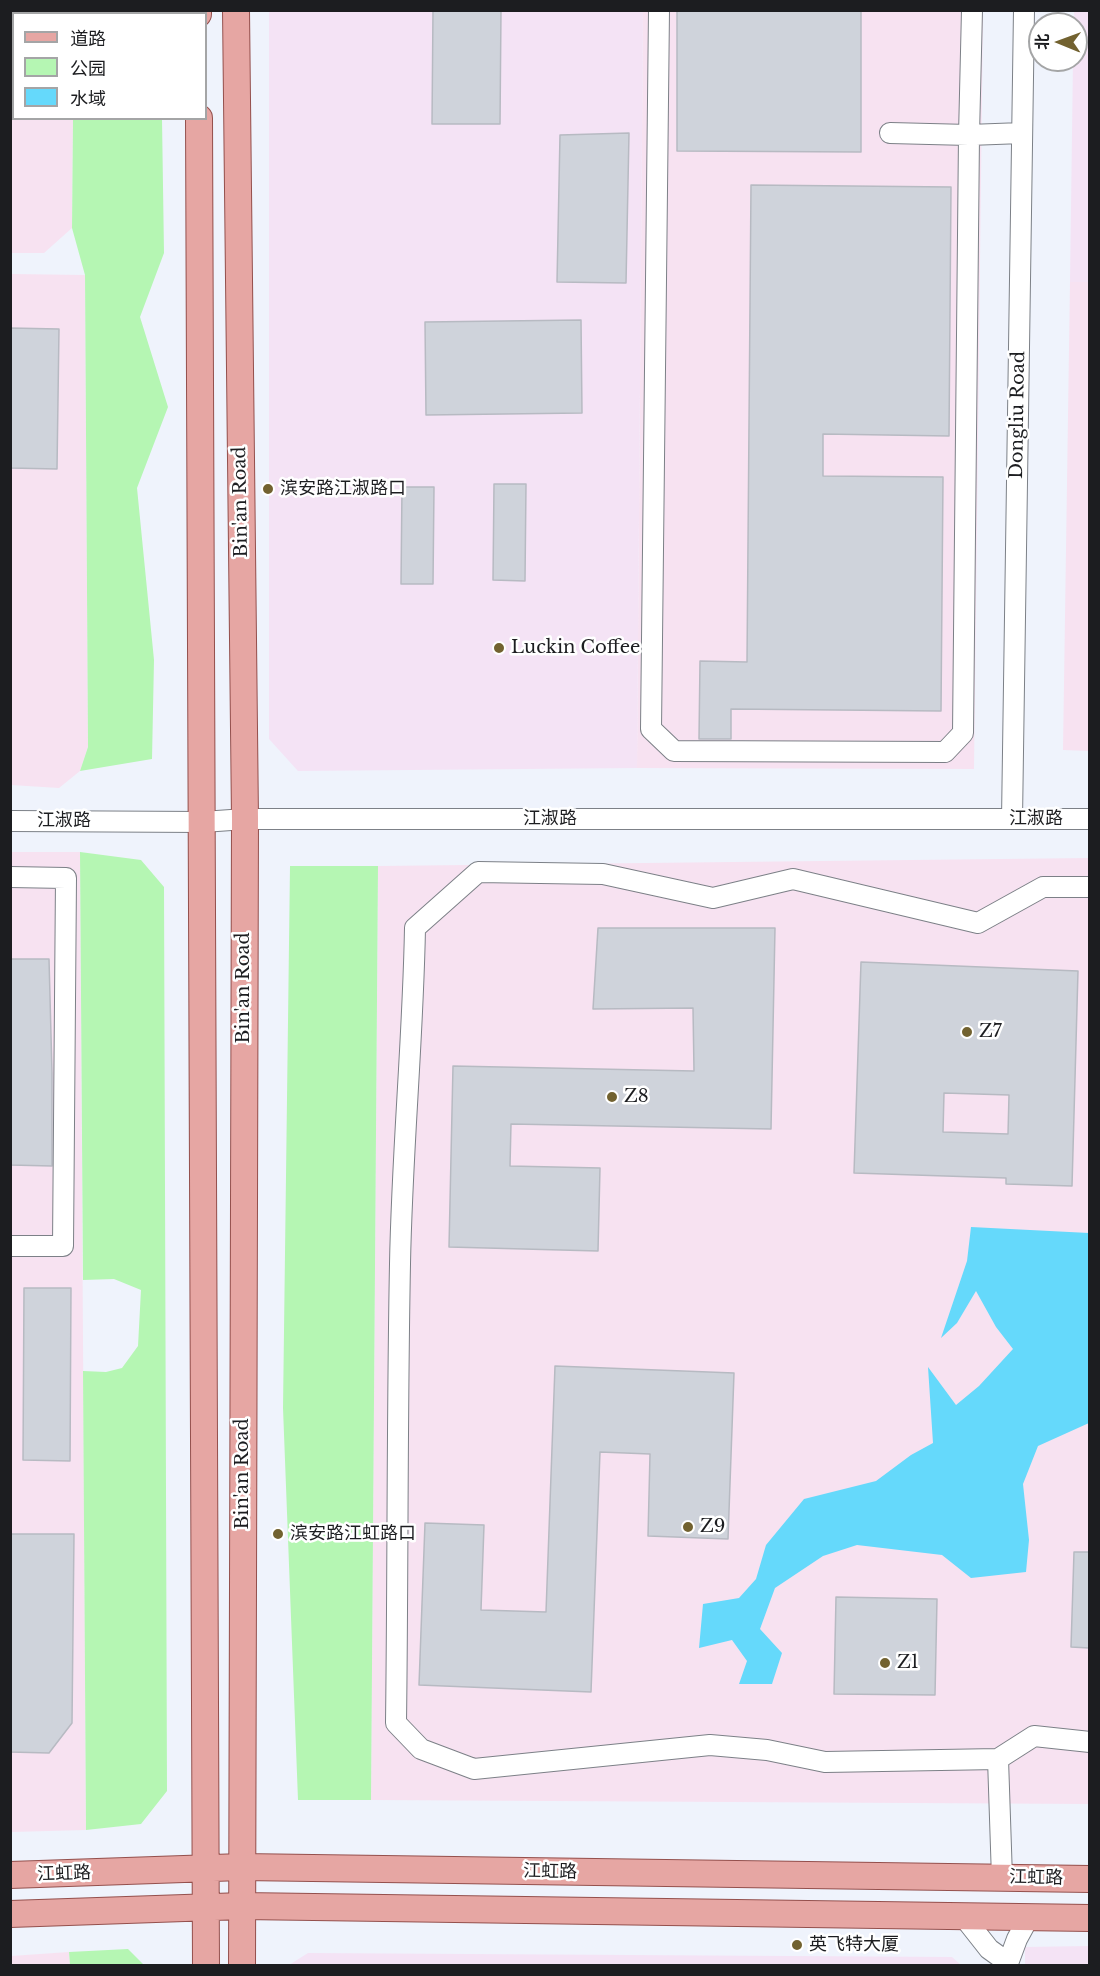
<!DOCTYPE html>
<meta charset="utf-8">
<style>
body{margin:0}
#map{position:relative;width:1100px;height:1976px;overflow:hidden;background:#eff3fc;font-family:"Libre Baskerville","Noto Sans SC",serif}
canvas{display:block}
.frame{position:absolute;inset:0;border:12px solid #1c1d20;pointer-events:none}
.legend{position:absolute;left:12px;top:12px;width:195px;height:108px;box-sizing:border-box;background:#fff;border:2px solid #a4a5a6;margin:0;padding:8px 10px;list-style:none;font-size:18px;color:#1c1d20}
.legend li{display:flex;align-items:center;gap:12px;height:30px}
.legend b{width:30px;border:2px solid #a4a5a6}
.north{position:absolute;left:1028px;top:12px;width:60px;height:60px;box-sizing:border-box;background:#fff;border:2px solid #a4a5a6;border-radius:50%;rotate:271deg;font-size:16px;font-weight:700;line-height:24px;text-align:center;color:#1c1d20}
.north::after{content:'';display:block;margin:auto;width:21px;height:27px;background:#726230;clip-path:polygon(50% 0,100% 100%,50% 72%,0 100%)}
</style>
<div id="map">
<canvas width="1100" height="1976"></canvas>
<div class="frame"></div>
<ul class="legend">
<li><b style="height:8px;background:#e6a6a3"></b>道路</li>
<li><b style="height:16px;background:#b5f6b3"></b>公园</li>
<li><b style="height:16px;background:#65d9fb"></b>水域</li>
</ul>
<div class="north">北</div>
</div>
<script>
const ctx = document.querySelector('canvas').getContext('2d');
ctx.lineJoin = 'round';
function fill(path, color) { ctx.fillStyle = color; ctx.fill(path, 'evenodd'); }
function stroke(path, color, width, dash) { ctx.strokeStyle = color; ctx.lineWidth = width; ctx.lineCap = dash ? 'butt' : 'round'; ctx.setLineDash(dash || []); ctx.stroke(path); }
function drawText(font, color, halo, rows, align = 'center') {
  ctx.font = font + ' "Libre Baskerville","Noto Sans SC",serif'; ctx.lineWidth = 5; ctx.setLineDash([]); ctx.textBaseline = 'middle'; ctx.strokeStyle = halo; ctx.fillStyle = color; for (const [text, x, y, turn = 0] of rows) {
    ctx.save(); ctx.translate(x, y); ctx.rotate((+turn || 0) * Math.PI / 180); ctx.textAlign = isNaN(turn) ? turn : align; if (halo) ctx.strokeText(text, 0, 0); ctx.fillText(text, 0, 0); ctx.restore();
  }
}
const commercial = new Path2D(`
 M269,11H643L637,768L298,771L269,739Z
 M1074,11H1089V282H1070L1073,60H1076Z
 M1089,1946V1965H1025V1947Z
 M308,1953L952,1957L961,1965H289Z`);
const industrial = new Path2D(`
 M11,11H74V13L14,14V118L73,119L72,228L44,253H11Z
 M643,11H983L974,769L637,768Z
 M11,274L85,275L88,747L80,771L59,788L11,785Z
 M1070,282H1090L1089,751L1063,750Z
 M10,852H80L86,1830L11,1832Z
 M1089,858V1804L371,1800L378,866Z
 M69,1952L70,1965L11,1966V1956Z`);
const green = new Path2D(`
 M74,10H160V13L74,14Z
 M73,119H162L164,253L140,317L168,407L137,488L154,660L152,759L80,771L88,747L85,275L72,228Z
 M80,852L141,860L164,887L167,1791L141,1824L86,1830L83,1371L106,1372L122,1368L138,1346L141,1290L114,1279L83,1280Z
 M290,866H378L371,1800H298L283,1408Z
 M128,1949L144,1965H70L69,1952Z`);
const water = new Path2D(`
 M971,1227L1089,1233V1423L1038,1446L1023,1484L1029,1540L1026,1572L971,1578L942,1555L857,1545L823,1556L775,1588L760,1629L782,1653L772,1684H739L747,1661L732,1640L699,1648L703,1604L739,1598L756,1579L766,1545L804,1499L876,1481L911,1455L933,1443L928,1367L956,1405L979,1386L1013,1349L996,1327L976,1291L957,1323L941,1338L967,1261Z`);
const building = new Path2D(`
 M433,10H501L500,124H432Z
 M677,10H861V152L677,151Z
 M629,133L626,283L557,282L560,135Z
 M751,185L951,187L949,436L823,434V476L943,477L941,711L731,709V739H699L700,661L747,662Z
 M581,320L582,413L426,415L425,322Z
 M10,328L59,329L57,469L10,468Z
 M494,484H526L525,581L493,580Z
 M402,487H434L433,584H401Z
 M598,928H775L771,1129L511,1124L510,1166L600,1168L598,1251L449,1247L453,1066L694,1071L693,1008L593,1009Z
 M10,959H49L52,1073V1166L10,1165Z
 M861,962L1078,971L1072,1186L1006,1184V1178L854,1173ZM944,1093L1009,1095L1008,1134L943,1132Z
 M24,1288H71L70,1461L23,1460Z
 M555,1366L734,1373L728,1539L648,1536L650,1454L600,1452L591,1692L419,1685L425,1523L484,1525L481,1610L546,1612Z
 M10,1534H74L72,1723L49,1753L10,1752Z
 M1074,1552H1089V1648L1071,1647Z
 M836,1597L937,1599L935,1695L834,1694Z`);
const minor = new Path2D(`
 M659,10L651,729L674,751L945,752L963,733L969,135L972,10
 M890,133L969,135L1022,133
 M1012,819L1024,10
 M10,821L203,822L245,819H1090
 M10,877L66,878L63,1246H10
 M1090,887H1043L978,923L793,879L713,898L603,874L478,872L415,928C413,1040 402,1152 400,1264C397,1417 398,1570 396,1723L421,1749L474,1769L710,1745L767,1750L825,1762L998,1759L1034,1736L1090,1742
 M998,1759L1002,1878
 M963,1916L989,1949L1007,1962
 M1007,1966L1017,1939L1029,1917`);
const major = new Path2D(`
 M198,10V14
 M236,10L245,819L242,1966
 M199,118L206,1966
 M10,1875L242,1867L1090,1879
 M10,1914L243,1906L1090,1918`);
const markers = [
 [268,489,6,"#726230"],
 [499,648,6,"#726230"],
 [967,1032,6,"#726230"],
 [612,1097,6,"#726230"],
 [688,1527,6,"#726230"],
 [278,1534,6,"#726230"],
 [885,1663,6,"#726230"],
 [797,1945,6,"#726230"]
];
const streetNames = [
 ["Dongliu Road",1018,415,-89],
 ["Bin'an Road",241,502,-91],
 ["江淑路",550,819],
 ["江淑路",1036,819],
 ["江淑路",64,821],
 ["Bin'an Road",244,988,-90],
 ["Bin'an Road",243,1474,-90],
 ["江虹路",550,1872,1],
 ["江虹路",64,1874,-2],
 ["江虹路",1036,1878,1]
];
const poiNames = [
 ["滨安路江淑路口",280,489],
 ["Luckin Coffee",511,648],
 ["Z7",979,1032],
 ["Z8",624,1097],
 ["Z9",700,1527],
 ["滨安路江虹路口",290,1534],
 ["Z1",897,1663],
 ["英飞特大厦",809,1945]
];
fill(commercial, '#f4e3f5');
fill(industrial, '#f7e2f1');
fill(green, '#b5f6b3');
fill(water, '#65d9fb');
fill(building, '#cfd3db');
stroke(building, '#b7bac2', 1.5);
stroke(minor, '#7c8087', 22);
stroke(major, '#94504d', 28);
stroke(minor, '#fff', 20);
stroke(major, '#e6a6a3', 26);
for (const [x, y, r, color] of markers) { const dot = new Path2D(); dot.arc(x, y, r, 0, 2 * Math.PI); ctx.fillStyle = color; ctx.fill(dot); stroke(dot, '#fff', 2); }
drawText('18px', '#1c1d20', '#fff', streetNames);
drawText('18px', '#1c1d20', '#fff', poiNames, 'left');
</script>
